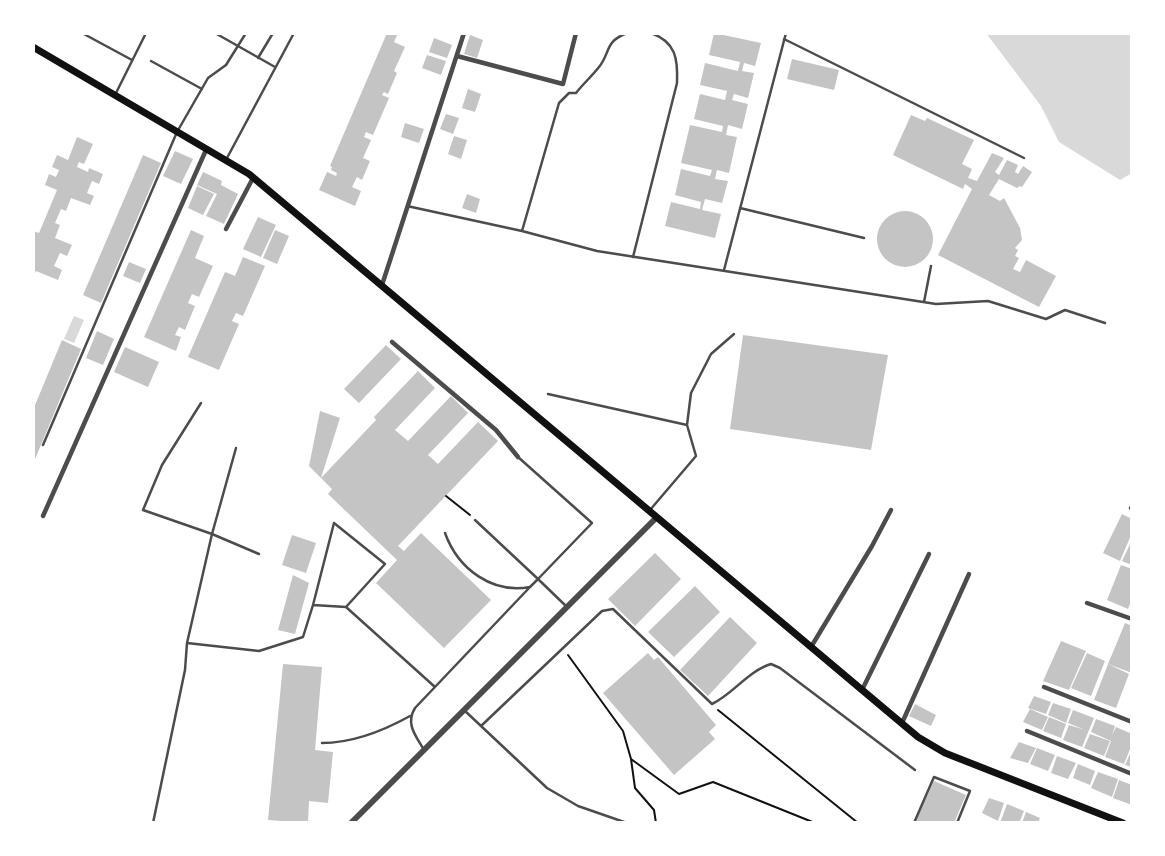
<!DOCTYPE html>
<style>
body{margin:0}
#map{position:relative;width:1165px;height:856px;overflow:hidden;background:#fff;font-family:"Golos Text",sans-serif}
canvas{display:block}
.frame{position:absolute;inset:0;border:35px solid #fff;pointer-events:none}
</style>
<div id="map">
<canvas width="1165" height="856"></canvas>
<div class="frame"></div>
</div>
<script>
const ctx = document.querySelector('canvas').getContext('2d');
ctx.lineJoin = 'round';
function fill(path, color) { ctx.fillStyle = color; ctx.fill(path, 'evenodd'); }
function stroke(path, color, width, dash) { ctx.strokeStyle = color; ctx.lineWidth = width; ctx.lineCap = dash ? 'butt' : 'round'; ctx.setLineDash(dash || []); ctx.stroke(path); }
const water = new Path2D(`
 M986,33H1132V173L1120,180L1059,142L1041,106Z
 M74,316L84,320L74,343L64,339Z`);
const building = new Path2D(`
 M387,33H398L394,42L405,47L394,71L397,73L388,94L384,92L382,95L389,98L373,135L366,132L364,137L371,140L363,158L370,161L362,180L357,177L352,187L361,191L355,206L319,190L327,172L336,176L337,173L331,170L332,167L330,166Z
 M714,33L761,43L755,66L744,63L742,71L754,73L748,98L734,94L732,100L748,104L742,129L728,125L726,135L737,137L729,173L717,170L715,179L728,181L722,203L705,199L702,210L721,214L715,238L665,226L671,202L700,209L701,202L675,195L681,169L710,176L712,170L681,163L690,125L722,132L723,126L694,119L700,94L725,100L727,91L700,85L705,63L738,71L740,62L709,55Z
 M470,35L483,40L477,58L464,54Z
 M434,38L452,45L447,58L429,52Z
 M427,55L446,61L441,75L422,68Z
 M792,59L839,70L834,90L787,79Z
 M468,89L481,94L475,112L462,108Z
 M446,114L459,118L453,134L440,129Z
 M911,115L925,121L927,118L974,140L962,164L972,169L968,178L977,181L992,153L1004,158L995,172L999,175L1007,160L1018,165L1015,172L1018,174L1023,166L1032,172L1022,187L1020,186L1017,188L999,179L989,195L1000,201L1004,198L1020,228L1022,240L1015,248L1018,250L1015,256L1019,258L1013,269L1020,272L1026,260L1056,276L1039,307L938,255L972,189L965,184L963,189L893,155Z
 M405,123L424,129L419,143L401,137Z
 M454,136L467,140L461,159L448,154Z
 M77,137L93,144L84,164L79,162L77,167L88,172L89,168L103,174L99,184L92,181L87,193L94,196L90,205L71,198L66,211L61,209L55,223L60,225L55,238L72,245L67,256L60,253L54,266L62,270L58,280L36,271L33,277V231L39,233L57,190L45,185L49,174L56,177L59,170L52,167L57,155L68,160Z
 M175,151L193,159L181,184L163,176Z
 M143,155L161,163L101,303L83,295Z
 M203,172L222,181L221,185L238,194L224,224L206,216L217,194L197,185Z
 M197,186L214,194L203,215L188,208Z
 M467,194L480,199L476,213L462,208Z
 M877 239a28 28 0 1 1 56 0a28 28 0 1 1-56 0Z
 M258,217L276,225L261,257L243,249Z
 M191,230L204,236L195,258L213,266L199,297L192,294L188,303L195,306L185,330L179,327L175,335L181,337L176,351L144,337Z
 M275,230L289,236L277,264L263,258Z
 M243,257L265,266L243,316L236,313L232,321L239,324L219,370L188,357L225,272L235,276Z
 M129,262L146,269L140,283L123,276Z
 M97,331L114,339L103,365L86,358Z
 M743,335L888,355L871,450L730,429Z
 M62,340L81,349L33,464V410Z
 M386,345L401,359L359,403L344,389Z
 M125,347L159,362L148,387L114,372Z
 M418,371L435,388L395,430L408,441L451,396L468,413L428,455L438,464L478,422L498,441L398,546L404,551L421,533L491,600L444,648L376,583L397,560L328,494L332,489L321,478L376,420L374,417Z
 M320,411L340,418L321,478L309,466Z
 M1122,514L1132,519V533L1120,561L1103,553Z
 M292,535L316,543L306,573L282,565Z
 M1132,540V565L1122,561Z
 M655,553L681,579L635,626L608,599Z
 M1121,565L1132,569V599L1128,609L1107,600Z
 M293,575L309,583L295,634L278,630Z
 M695,586L720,612L674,657L648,632Z
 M730,617L757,643L708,696L680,670Z
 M1125,623L1132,626V673L1108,664Z
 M1061,641L1086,651L1069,690L1043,681Z
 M648,653L654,660L658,657L716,725L709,732L715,739L674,775L603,693Z
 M1087,653L1105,661L1091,696L1071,688Z
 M283,664L322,667L315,750L333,752L328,803L309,801L308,823L268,820Z
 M1108,664L1129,674L1116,708L1094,700Z
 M1034,696L1051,702L1046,714L1028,708Z
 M1053,703L1071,709L1066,723L1048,715Z
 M915,704L936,715L931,726L909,716Z
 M1030,709L1048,717L1042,730L1023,722Z
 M1073,710L1094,718L1082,747L1063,740L1069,725L1085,730L1068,723Z
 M1049,717L1066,724L1061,738L1043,731Z
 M1096,719L1115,726L1112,735L1116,727L1132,734L1130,749L1124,764L1105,757L1111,741L1091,732Z
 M1090,734L1110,741L1104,756L1084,748Z
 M1019,742L1036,748L1028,763L1010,758Z
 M1037,748L1055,755L1048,771L1030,764Z
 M1132,749V767L1125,765Z
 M1057,756L1076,763L1068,779L1051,773Z
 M1078,764L1095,771L1090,785L1073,778Z
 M1098,772L1118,779L1112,797L1091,788Z
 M1119,780L1132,785V805L1113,798Z
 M934,781L966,795L954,823H915Z
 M989,798L1004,803L998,821L982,813Z
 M1007,804L1024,811L1019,823H1000Z
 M1026,812L1040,818L1038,823H1022Z`);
const path = new Path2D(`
 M446,496L470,515
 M568,655L623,731L631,759L635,788L654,810L656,823
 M718,710L858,823
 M631,759L679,794L713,782L815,823`);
const service = new Path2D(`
 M82,33L132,60
 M215,33L275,67
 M784,39L1024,158
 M258,58L273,33
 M151,61L202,89
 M116,93L146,33
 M227,158L294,33
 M407,206L522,231L597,251L936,304L988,301L1046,319L1065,310L1105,323
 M740,208L864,238
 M522,231L559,103L569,93H576C583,84 592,76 599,67C611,52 604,42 627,33
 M633,257L677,83C678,59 676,42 651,33
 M724,270L786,33
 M924,302L931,266
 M548,394L687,425
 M201,403L162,465L143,510L212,534L187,643L259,651L303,637L313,605L346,607L435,687
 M43,445L177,132L208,78L226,65L246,33
 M236,448L212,534L259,554
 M650,510L696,456L687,425L691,393L711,354L734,334
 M475,520L538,579L592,523L518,457
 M445,533C458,569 492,594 530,587
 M313,605L334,523L385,564L346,607
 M464,710L547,788L578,806L627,823
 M481,726L602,611L613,609L712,704C733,694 748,671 771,664L780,668L915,770
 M322,743C352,743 383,731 410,716
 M424,750C416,736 405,724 415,708L530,587L538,579L567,607
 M153,823L185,670L187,643
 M914,823L934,777L970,791L957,823`);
const minor = new Path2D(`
 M457,56L563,84L576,33
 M226,229L253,178
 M382,285L464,33
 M392,342L496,430L518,457
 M1131,508L1132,509
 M43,516L206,150
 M1087,603L1132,619
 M811,647L872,546L891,510
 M1044,687L1132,722
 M862,690L929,554
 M902,723L969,574
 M1027,731L1132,774`);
const tertiary = new Path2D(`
 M351,823L656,518`);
const secondary = new Path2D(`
 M33,47L249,174L918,737L945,753L1123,823`);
fill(water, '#d9d9d9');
fill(building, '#c4c4c4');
stroke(path, '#111', 2);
stroke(service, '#4c4c4c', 2.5);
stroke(minor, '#4c4c4c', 4.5);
stroke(tertiary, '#4c4c4c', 6);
stroke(secondary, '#111', 7);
</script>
